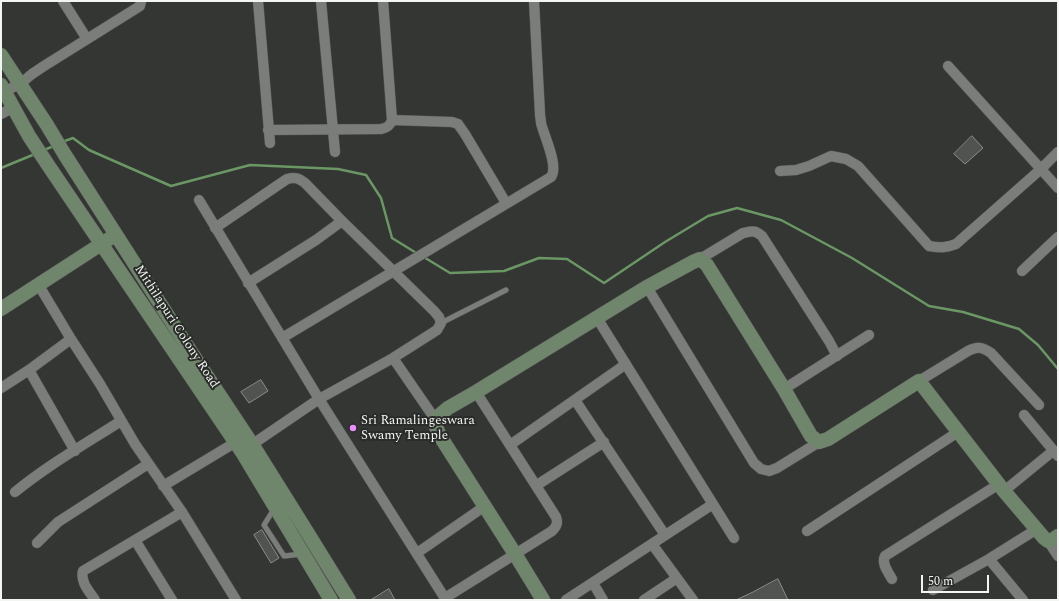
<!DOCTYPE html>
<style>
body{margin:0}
#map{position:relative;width:1059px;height:601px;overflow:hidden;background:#333633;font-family:Spectral,serif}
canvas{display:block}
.frame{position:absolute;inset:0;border:2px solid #f3f5f3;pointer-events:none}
.scale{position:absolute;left:921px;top:575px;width:68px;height:18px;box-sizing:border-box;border:2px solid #f3f5f3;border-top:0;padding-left:5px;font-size:12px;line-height:14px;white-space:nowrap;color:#f3f5f3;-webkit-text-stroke:3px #292c29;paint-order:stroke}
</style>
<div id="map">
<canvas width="1059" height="601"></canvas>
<div class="frame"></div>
<div class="scale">50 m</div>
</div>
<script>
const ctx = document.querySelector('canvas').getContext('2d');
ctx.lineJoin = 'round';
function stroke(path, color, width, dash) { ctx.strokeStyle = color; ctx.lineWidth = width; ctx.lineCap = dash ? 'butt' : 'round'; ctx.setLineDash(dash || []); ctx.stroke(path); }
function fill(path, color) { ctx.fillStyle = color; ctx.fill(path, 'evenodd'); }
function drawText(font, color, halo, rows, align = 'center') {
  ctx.font = font + ' Spectral,serif'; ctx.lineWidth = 4; ctx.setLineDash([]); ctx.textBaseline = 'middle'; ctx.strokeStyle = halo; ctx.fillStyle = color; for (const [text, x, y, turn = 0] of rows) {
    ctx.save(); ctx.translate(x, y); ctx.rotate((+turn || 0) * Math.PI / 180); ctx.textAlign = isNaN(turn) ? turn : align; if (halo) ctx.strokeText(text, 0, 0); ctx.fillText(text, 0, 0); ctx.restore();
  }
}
const stream = new Path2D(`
 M62,142L73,138L89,150L171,186L250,165L338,169L366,175L381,198L392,238L418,254
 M44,150L54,146
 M1,168L35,154
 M422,256L450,273L504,271L539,258L567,259L604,283L665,242L708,216L737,208L781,220L852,258L929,306L963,312L1019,329L1038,345L1058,369`);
const building = new Path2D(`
 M972,136L983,148L965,164L954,154Z
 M261,380L268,391L249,403L241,392Z
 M262,530L279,558L271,563L254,535Z
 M778,579L788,600H736L753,592Z
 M389,589L395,600H371Z`);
const lane = new Path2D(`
 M441,323L506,290
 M274,509L264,525L284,556L302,554`);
const street = new Path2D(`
 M63,1L87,39
 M258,1L270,143
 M321,1L335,152
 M948,66L1058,188
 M5,91L20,84L32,74L44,66L140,6L141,1
 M1,114L14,107
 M392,120L452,122L458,124L465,134L506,203
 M268,130L381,129C387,128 390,126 392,120L383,1
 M780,171L796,170L809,166L831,156L846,159L858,166L929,246C940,248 946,248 956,244L1041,169L1058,152
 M199,200L319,399L446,600
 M215,228L287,179C295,177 299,178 305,183L342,221
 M700,259L743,233C752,231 755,230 762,236L829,341L837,356
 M1022,271L1058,237
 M38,284L71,339L100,384L135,444L182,512L236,600
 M647,287L754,463L761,469L769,471L777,468L819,442
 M597,318L734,538
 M282,338L551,177C559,166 544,136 541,123C541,120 540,117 540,114L534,1
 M393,358L435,419
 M29,370L75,451
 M919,381L968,351C978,346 982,347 991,353L1039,405
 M1,388L29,370L71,339
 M784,389L869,335
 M575,400L665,535
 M1024,415L1058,456
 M510,445L626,364
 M247,448L319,399L393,358L437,330L441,323L439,317L434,311L342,221L316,240L248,283
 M537,485L604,442
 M163,486L236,442
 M1004,491L1053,451
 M15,492C48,465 85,444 121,421
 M807,531L958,432
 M135,540L172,600
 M1048,541L1058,556
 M37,543L58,522L148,464
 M652,544L693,600
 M417,553L485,506
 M892,579C888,572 881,563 885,556L999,484
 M593,583L603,600
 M933,590L989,559
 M445,598L552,531C557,526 558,523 556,517L476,392
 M95,600C89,591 80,582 83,571L182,512
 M566,600L713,504
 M644,600L677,578
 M1023,600L989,559L1037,529`);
const secondary = new Path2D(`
 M1,55L47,125L65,155L191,352L252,444L307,532L349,600
 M1,85L29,136L48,165L242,452L331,600
 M1,309L109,239
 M543,600L515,554L440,436L436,427L435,419L448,408L476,392L647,287L693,262L700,259L707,265L784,389L811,436L819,442L828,439L919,381L1004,491L1044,538L1048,541L1052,540L1058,536`);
const markers = [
 [353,428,4,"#eb8dfc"]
];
const streetNames = [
 ["Mithilapuri Colony Road",176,327,57]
];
const poiNames = [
 ["Sri Ramalingeswara",361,421],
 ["Swamy Temple",361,436]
];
stroke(stream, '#6a9764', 2.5);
fill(building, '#50534f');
stroke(building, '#8a8d89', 1);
stroke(lane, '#535552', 6);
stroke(street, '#535552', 11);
stroke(secondary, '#535552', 15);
stroke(lane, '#7a7d79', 5);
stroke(street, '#7a7d79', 10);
stroke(secondary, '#70866c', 14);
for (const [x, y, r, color] of markers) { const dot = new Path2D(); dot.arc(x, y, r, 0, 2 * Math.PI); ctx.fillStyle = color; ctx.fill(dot); stroke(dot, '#292c29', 1.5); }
drawText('13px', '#f3f5f3', '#292c29', streetNames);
drawText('13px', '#f3f5f3', '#292c29', poiNames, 'left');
</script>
